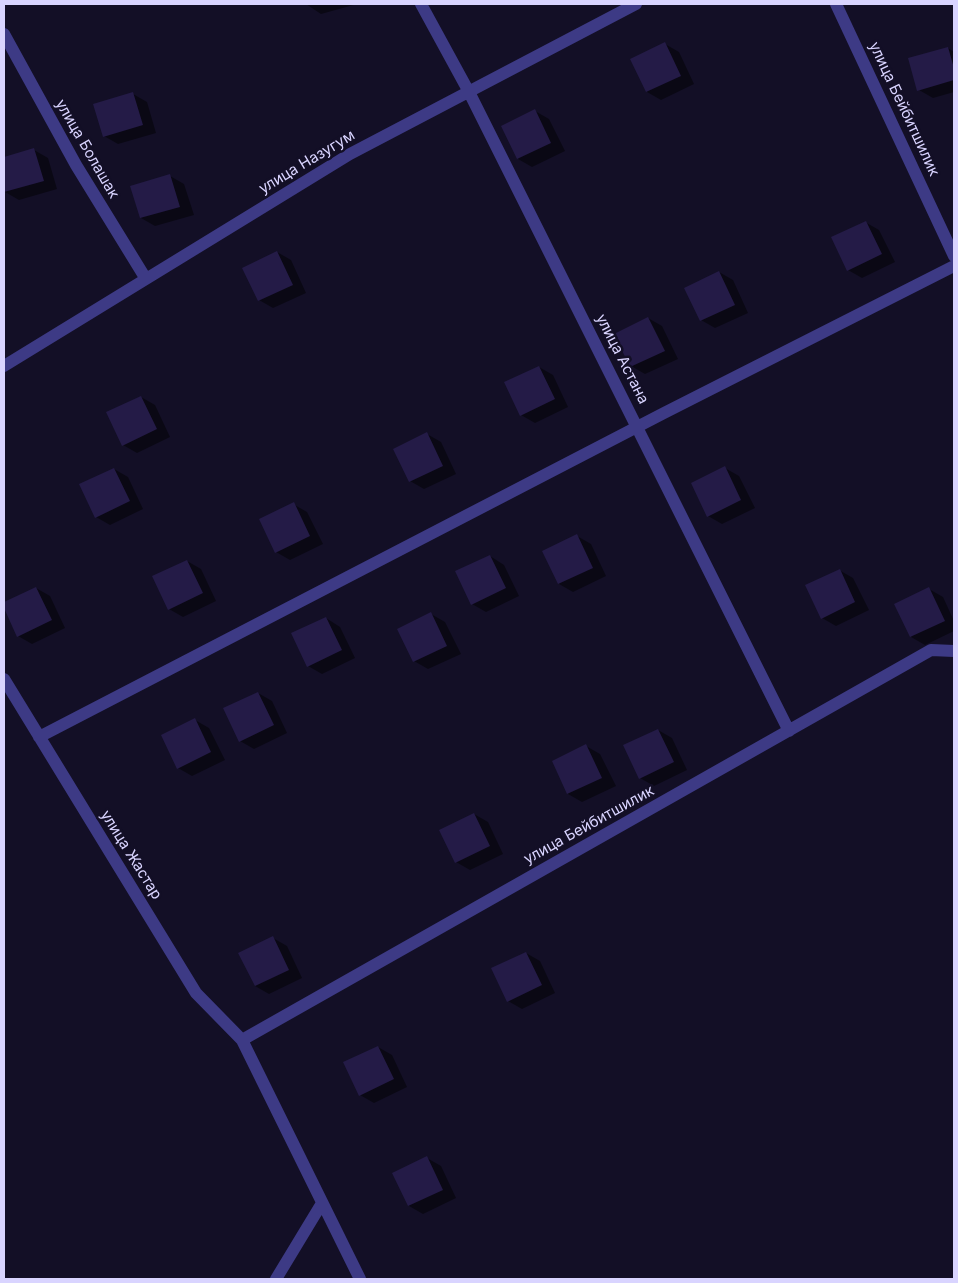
<!DOCTYPE html>
<meta charset="utf-8">
<style>
body{margin:0}
#map{position:relative;width:958px;height:1283px;overflow:hidden;background:#130f26;font-family:Inter,sans-serif}
canvas{display:block}
.frame{position:absolute;inset:0;border:5px solid #d9d4ff;pointer-events:none}
</style>
<div id="map">
<canvas width="958" height="1283"></canvas>
<div class="frame"></div>
</div>
<script>
const ctx = document.querySelector('canvas').getContext('2d');
ctx.lineJoin = 'round';
function fill(path, color) { ctx.fillStyle = color; ctx.fill(path, 'evenodd'); }
function stroke(path, color, width, dash) { ctx.strokeStyle = color; ctx.lineWidth = width; ctx.lineCap = dash ? 'butt' : 'round'; ctx.setLineDash(dash || []); ctx.stroke(path); }
function drawText(font, color, halo, rows, align = 'center') {
  ctx.font = font + ' Inter,sans-serif'; ctx.lineWidth = 5; ctx.setLineDash([]); ctx.textBaseline = 'middle'; ctx.strokeStyle = halo; ctx.fillStyle = color; for (const [text, x, y, turn = 0] of rows) {
    ctx.save(); ctx.translate(x, y); ctx.rotate((+turn || 0) * Math.PI / 180); ctx.textAlign = isNaN(turn) ? turn : align; if (halo) ctx.strokeText(text, 0, 0); ctx.fillText(text, 0, 0); ctx.restore();
  }
}
const shadow = new Path2D(`
 M306,4H357L321,14Z
 M665,44L679,52L694,84L661,100L647,92L632,59Z
 M948,48L954,52V92L933,98L919,90Z
 M133,94L147,102L156,133L118,144L104,136Z
 M535,111L549,119L565,151L532,167L518,159Z
 M34,150L48,158L57,189L19,200L5,192L4,159Z
 M170,176L184,184L194,215L155,226L141,218Z
 M865,222L879,230L895,262L862,278L848,270Z
 M277,252L291,260L306,293L273,308L259,300Z
 M719,272L733,280L748,313L715,328L701,320Z
 M648,318L662,326L678,359L645,374L631,366Z
 M539,367L553,375L568,407L535,423L521,415Z
 M141,397L155,405L170,437L137,453L123,445Z
 M427,434L441,442L456,474L424,489L410,481Z
 M725,468L739,476L755,508L722,524L708,516Z
 M114,469L128,477L143,509L110,525L96,517Z
 M293,504L307,512L323,544L290,560L276,552Z
 M577,536L591,544L606,576L573,592L559,584Z
 M490,556L504,565L519,596L486,612L472,604Z
 M187,561L201,569L216,601L183,617L169,609Z
 M839,570L853,578L869,610L836,626L822,618Z
 M36,588L50,596L65,628L32,644L18,636L4,603Z
 M929,589L943,597L954,621V631L925,645L911,637Z
 M431,614L445,622L461,654L428,669L414,661Z
 M326,618L340,627L355,658L322,674L308,666Z
 M258,693L272,701L287,733L254,749L240,741Z
 M195,720L209,728L225,760L192,776L178,768Z
 M658,730L672,738L687,770L654,786L640,778Z
 M586,746L600,754L616,786L582,802L568,794L553,762Z
 M474,814L488,822L503,854L470,870L456,862Z
 M273,938L287,946L302,978L269,994L255,986Z
 M526,953L540,961L555,993L522,1009L508,1001Z
 M378,1047L392,1055L407,1087L374,1103L360,1095Z
 M427,1158L441,1166L456,1198L423,1214L409,1206L394,1173Z`);
const building = new Path2D(`
 M665,42L681,76L646,92L630,59Z
 M948,47L954,68V80L917,91L908,58Z
 M133,92L143,125L103,137L93,104Z
 M535,109L551,143L517,159L501,126Z
 M34,148L44,181L4,192V157Z
 M170,174L180,207L140,218L130,186Z
 M866,221L882,254L847,271L831,237Z
 M277,251L293,285L258,301L242,268Z
 M719,271L735,305L700,321L684,288Z
 M648,317L665,351L630,367L614,334Z
 M539,366L555,399L520,416L504,382Z
 M141,396L157,429L122,446L106,412Z
 M427,432L443,466L409,482L393,449Z
 M725,466L741,500L707,517L691,483Z
 M114,468L130,501L95,518L79,484Z
 M294,502L310,536L275,553L259,519Z
 M577,534L593,568L558,584L542,551Z
 M490,555L506,588L471,605L455,571Z
 M187,560L203,593L168,610L152,576Z
 M840,569L855,602L821,619L805,585Z
 M36,587L52,620L17,637L4,608V602Z
 M929,587L945,621L910,637L894,604Z
 M431,612L447,646L413,662L397,629Z
 M326,617L342,650L307,667L291,633Z
 M258,692L274,725L239,742L223,708Z
 M195,718L211,752L177,769L161,735Z
 M658,729L674,762L639,779L623,745Z
 M586,744L602,778L567,794L552,761Z
 M474,813L490,846L455,863L439,830Z
 M273,936L289,970L255,986L238,953Z
 M526,952L542,985L507,1002L491,968Z
 M378,1046L394,1079L359,1096L343,1062Z
 M427,1156L443,1190L408,1206L392,1173Z`);
const minor = new Path2D(`
 M421,4L469,92L789,731
 M836,4L954,256
 M4,34L76,165L146,279
 M4,366L350,154L636,4
 M4,679L196,993L242,1040L360,1279
 M39,737L664,413L954,266
 M242,1040L931,650L954,651
 M276,1279L322,1203`);
const streetNames = [
 ["улица Бейбитшилик",904,109,65],
 ["улица Болашак",87,149,60],
 ["улица Назугум",307,162,-31],
 ["улица Астана",622,359,63],
 ["улица Бейбитшилик",589,825,-29],
 ["улица Жастар",131,855,58]
];
fill(shadow, '#0007');
fill(building, '#241b47');
stroke(minor, '#3d3a85', 12);
drawText('15px', '#d9d4ff', '#130f26', streetNames);
</script>
